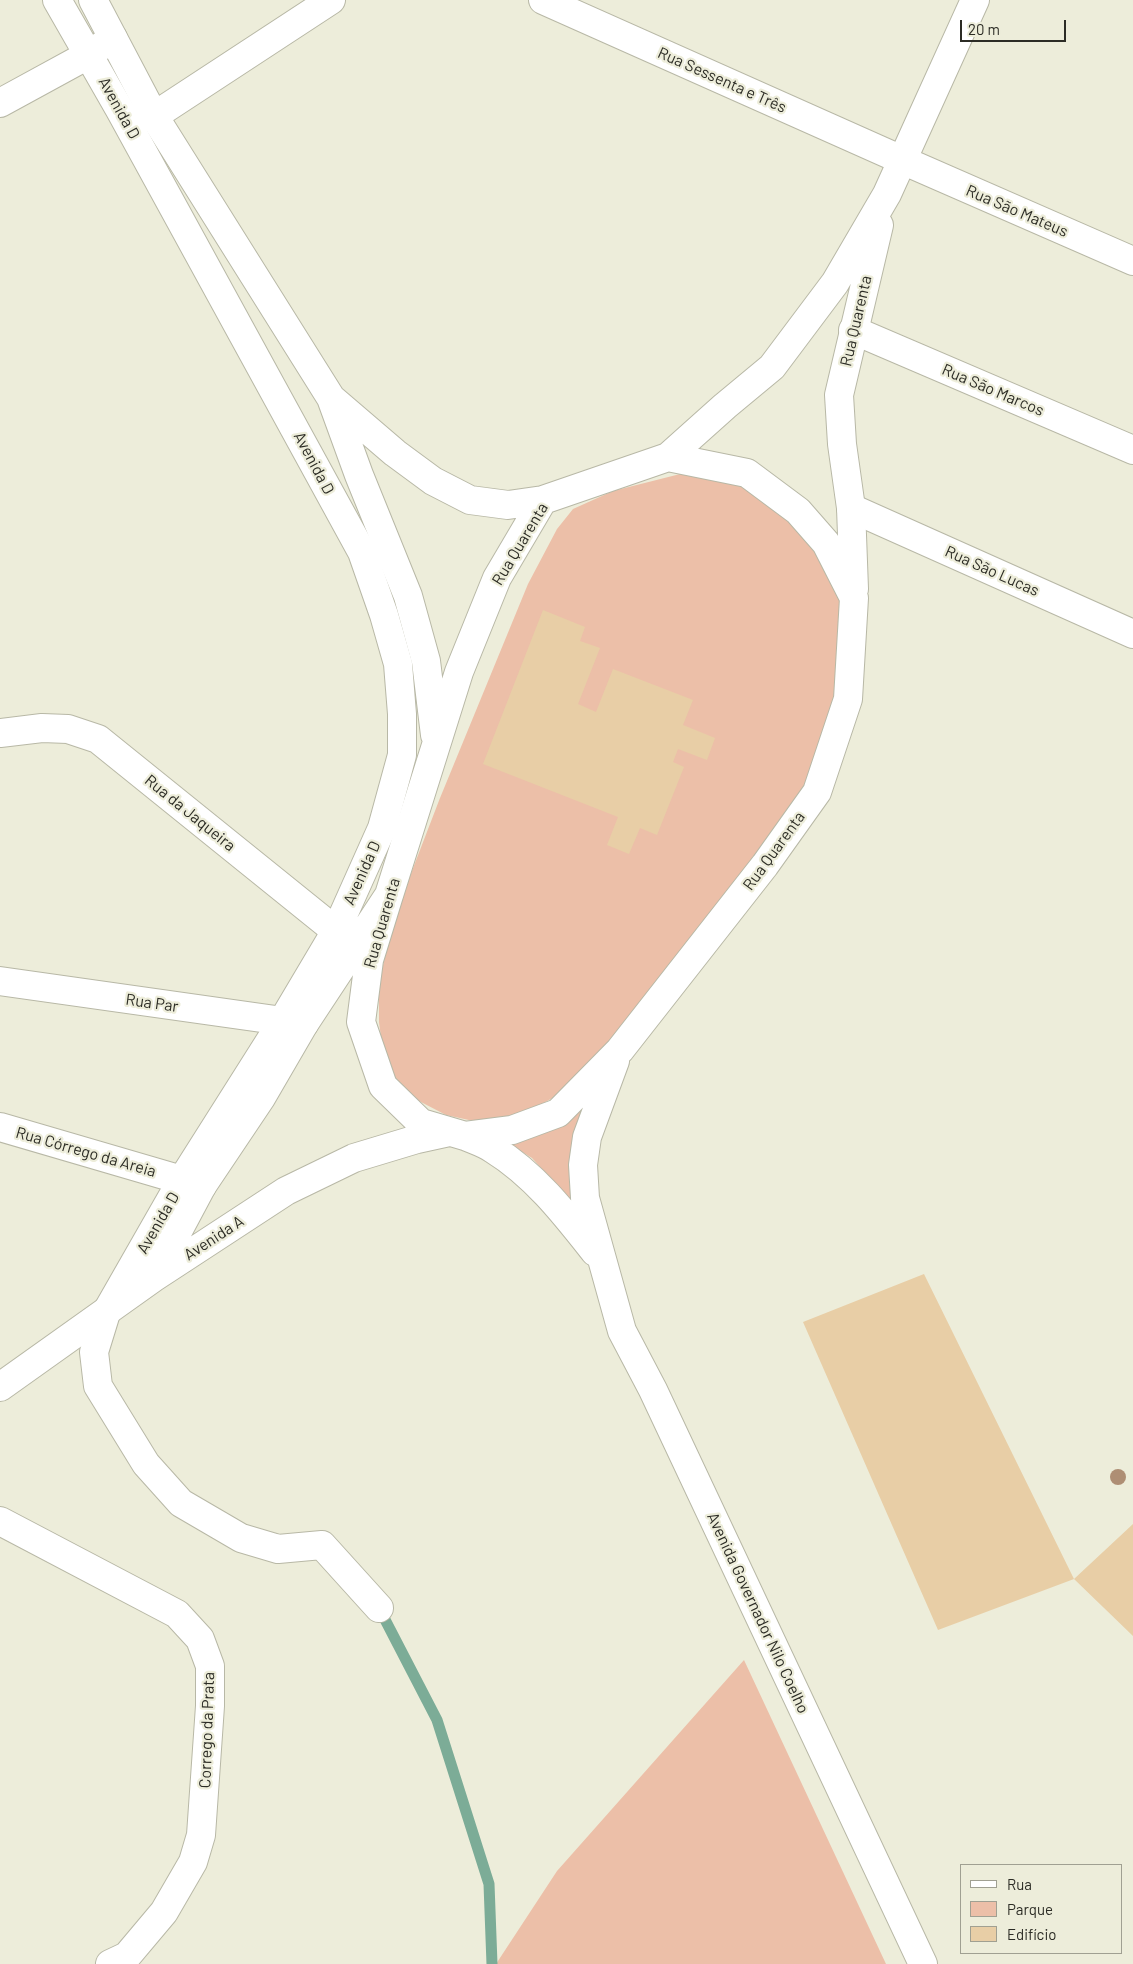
<!DOCTYPE html>
<meta charset="utf-8">
<style>
body{margin:0}
#map{position:relative;width:1133px;height:1964px;overflow:hidden;background:#ededda;font-family:Barlow,sans-serif}
canvas{display:block}
.legend{position:absolute;left:960px;top:1864px;width:162px;height:90px;box-sizing:border-box;background:#ededda;border:1px solid #a0a092;margin:0;padding:6px 9px;list-style:none;font-size:15px;color:#2c2c25}
.legend li{display:flex;align-items:center;gap:10px;height:25px}
.legend b{width:25px;border:1px solid #a0a092}
.scale{position:absolute;left:960px;top:20px;width:106px;height:22px;box-sizing:border-box;border:2px solid #2c2c25;border-top:0;padding-left:6px;font-size:15px;line-height:18px;white-space:nowrap;color:#2c2c25;-webkit-text-stroke:4px #ededda;paint-order:stroke}
</style>
<div id="map">
<canvas width="1133" height="1964"></canvas>
<ul class="legend">
<li><b style="height:6px;background:#fff"></b>Rua</li>
<li><b style="height:14px;background:#ecbfa8"></b>Parque</li>
<li><b style="height:14px;background:#e8cea6"></b>Edifício</li>
</ul>
<div class="scale">20 m</div>
</div>
<script>
const ctx = document.querySelector('canvas').getContext('2d');
ctx.lineJoin = 'round';
function fill(path, color) { ctx.fillStyle = color; ctx.fill(path, 'evenodd'); }
function stroke(path, color, width, dash) { ctx.strokeStyle = color; ctx.lineWidth = width; ctx.lineCap = dash ? 'butt' : 'round'; ctx.setLineDash(dash || []); ctx.stroke(path); }
function drawText(font, color, halo, rows, align = 'center') {
  ctx.font = font + ' Barlow,sans-serif'; ctx.lineWidth = 4.5; ctx.setLineDash([]); ctx.textBaseline = 'middle'; ctx.strokeStyle = halo; ctx.fillStyle = color; for (const [text, x, y, turn = 0] of rows) {
    ctx.save(); ctx.translate(x, y); ctx.rotate((+turn || 0) * Math.PI / 180); ctx.textAlign = isNaN(turn) ? turn : align; if (halo) ctx.strokeText(text, 0, 0); ctx.fillText(text, 0, 0); ctx.restore();
  }
}
const green = new Path2D(`
 M696,470L741,477L844,561L856,711L633,1035L556,1096L517,1118L478,1122L446,1115L419,1101L395,1078L383,1053L379,1022V982L389,940L405,889L440,798L528,584L557,529L573,509L613,491Z
 M612,1080L591,1125L595,1232L569,1199L532,1158L506,1142Z
 M744,1660L886,1964H496L557,1871Z`);
const stream = new Path2D(`
 M379,1608L437,1720L489,1884L492,1964`);
const building = new Path2D(`
 M543,610L585,627L580,641L600,648L578,704L596,712L613,669L693,700L683,725L715,738L707,760L678,749L673,762L684,767L657,835L640,828L629,854L607,845L618,817L483,764Z
 M924,1274L1074,1579L938,1630L803,1322Z
 M1133,1524V1636L1074,1579Z`);
const pedestrian = new Path2D(`
 M57,0L120,110L362,552L384,615L398,664L402,714V755L382,828L336,931L282,1022L182,1180L106,1313L94,1352L98,1386L146,1464L181,1503L241,1538L278,1549L322,1545L379,1608`);
const minor = new Path2D(`
 M543,0L902,160L1133,261
 M0,103L88,55L113,38
 M154,116L331,0
 M853,330L1133,450
 M851,508L1133,634
 M0,733L42,728L68,729L98,739L336,931H365
 M0,981L304,1024
 M0,1127L202,1186
 M0,1521L177,1614L200,1639L210,1666V1706L201,1835L193,1862L164,1912L127,1956L110,1964`);
const tertiary = new Path2D(`
 M93,0L154,116L331,398L359,475L408,596L426,661L435,735
 M332,399L395,453L433,481L470,500L508,505L543,500
 M668,457L725,406L772,367L835,283L887,194L975,0
 M854,589L851,508L842,444L839,395L879,225
 M615,1061L587,1137L583,1165L585,1198L622,1331L653,1390L923,1964
 M465,1136C474,1140 484,1143 493,1149C535,1175 565,1214 595,1252
 M153,1278L202,1186L261,1098L304,1024L389,895L459,672L497,578L543,500L668,457L747,473L798,511L826,543L854,598L848,699L817,792L765,865L620,1050L558,1113L512,1130L465,1136L421,1123L383,1086L361,1022L369,960L389,895
 M0,1387L153,1278L286,1191L354,1158L417,1139L449,1132`);
const trees = [
 [1118,1477]
];
const streetNames = [
 ["Rua Sessenta e Três",722,80,24],
 ["Avenida D",119,108,61],
 ["Rua São Mateus",1017,211,23],
 ["Rua Quarenta",856,321,-77],
 ["Rua São Marcos",993,390,23],
 ["Avenida D",314,463,62],
 ["Rua Quarenta",520,544,-59],
 ["Rua São Lucas",992,571,24],
 ["Rua da Jaqueira",190,813,39],
 ["Rua Quarenta",774,851,-54],
 ["Avenida D",362,873,-66],
 ["Rua Quarenta",382,923,-74],
 ["Rua Par",152,1003,8],
 ["Rua Córrego da Areia",86,1152,16],
 ["Avenida D",158,1223,-60],
 ["Avenida A",214,1238,-33],
 ["Avenida Governador Nilo Coelho",758,1613,65],
 ["Corrego da Prata",207,1730,-88]
];
fill(green, '#ecbfa8');
stroke(stream, '#7cac97', 11);
fill(building, '#e8cea6');
stroke(pedestrian, '#b8b8a6', 30);
stroke(minor, '#b8b8a6', 30);
stroke(tertiary, '#b8b8a6', 30);
stroke(pedestrian, '#fff', 28);
stroke(minor, '#fff', 28);
stroke(tertiary, '#fff', 28);
ctx.fillStyle = '#ae8e74';
for (const [x, y] of trees) { ctx.beginPath(); ctx.arc(x, y, 8, 0, 2 * Math.PI); ctx.fill(); }
drawText('16px', '#2c2c25', '#ededda', streetNames);
</script>
